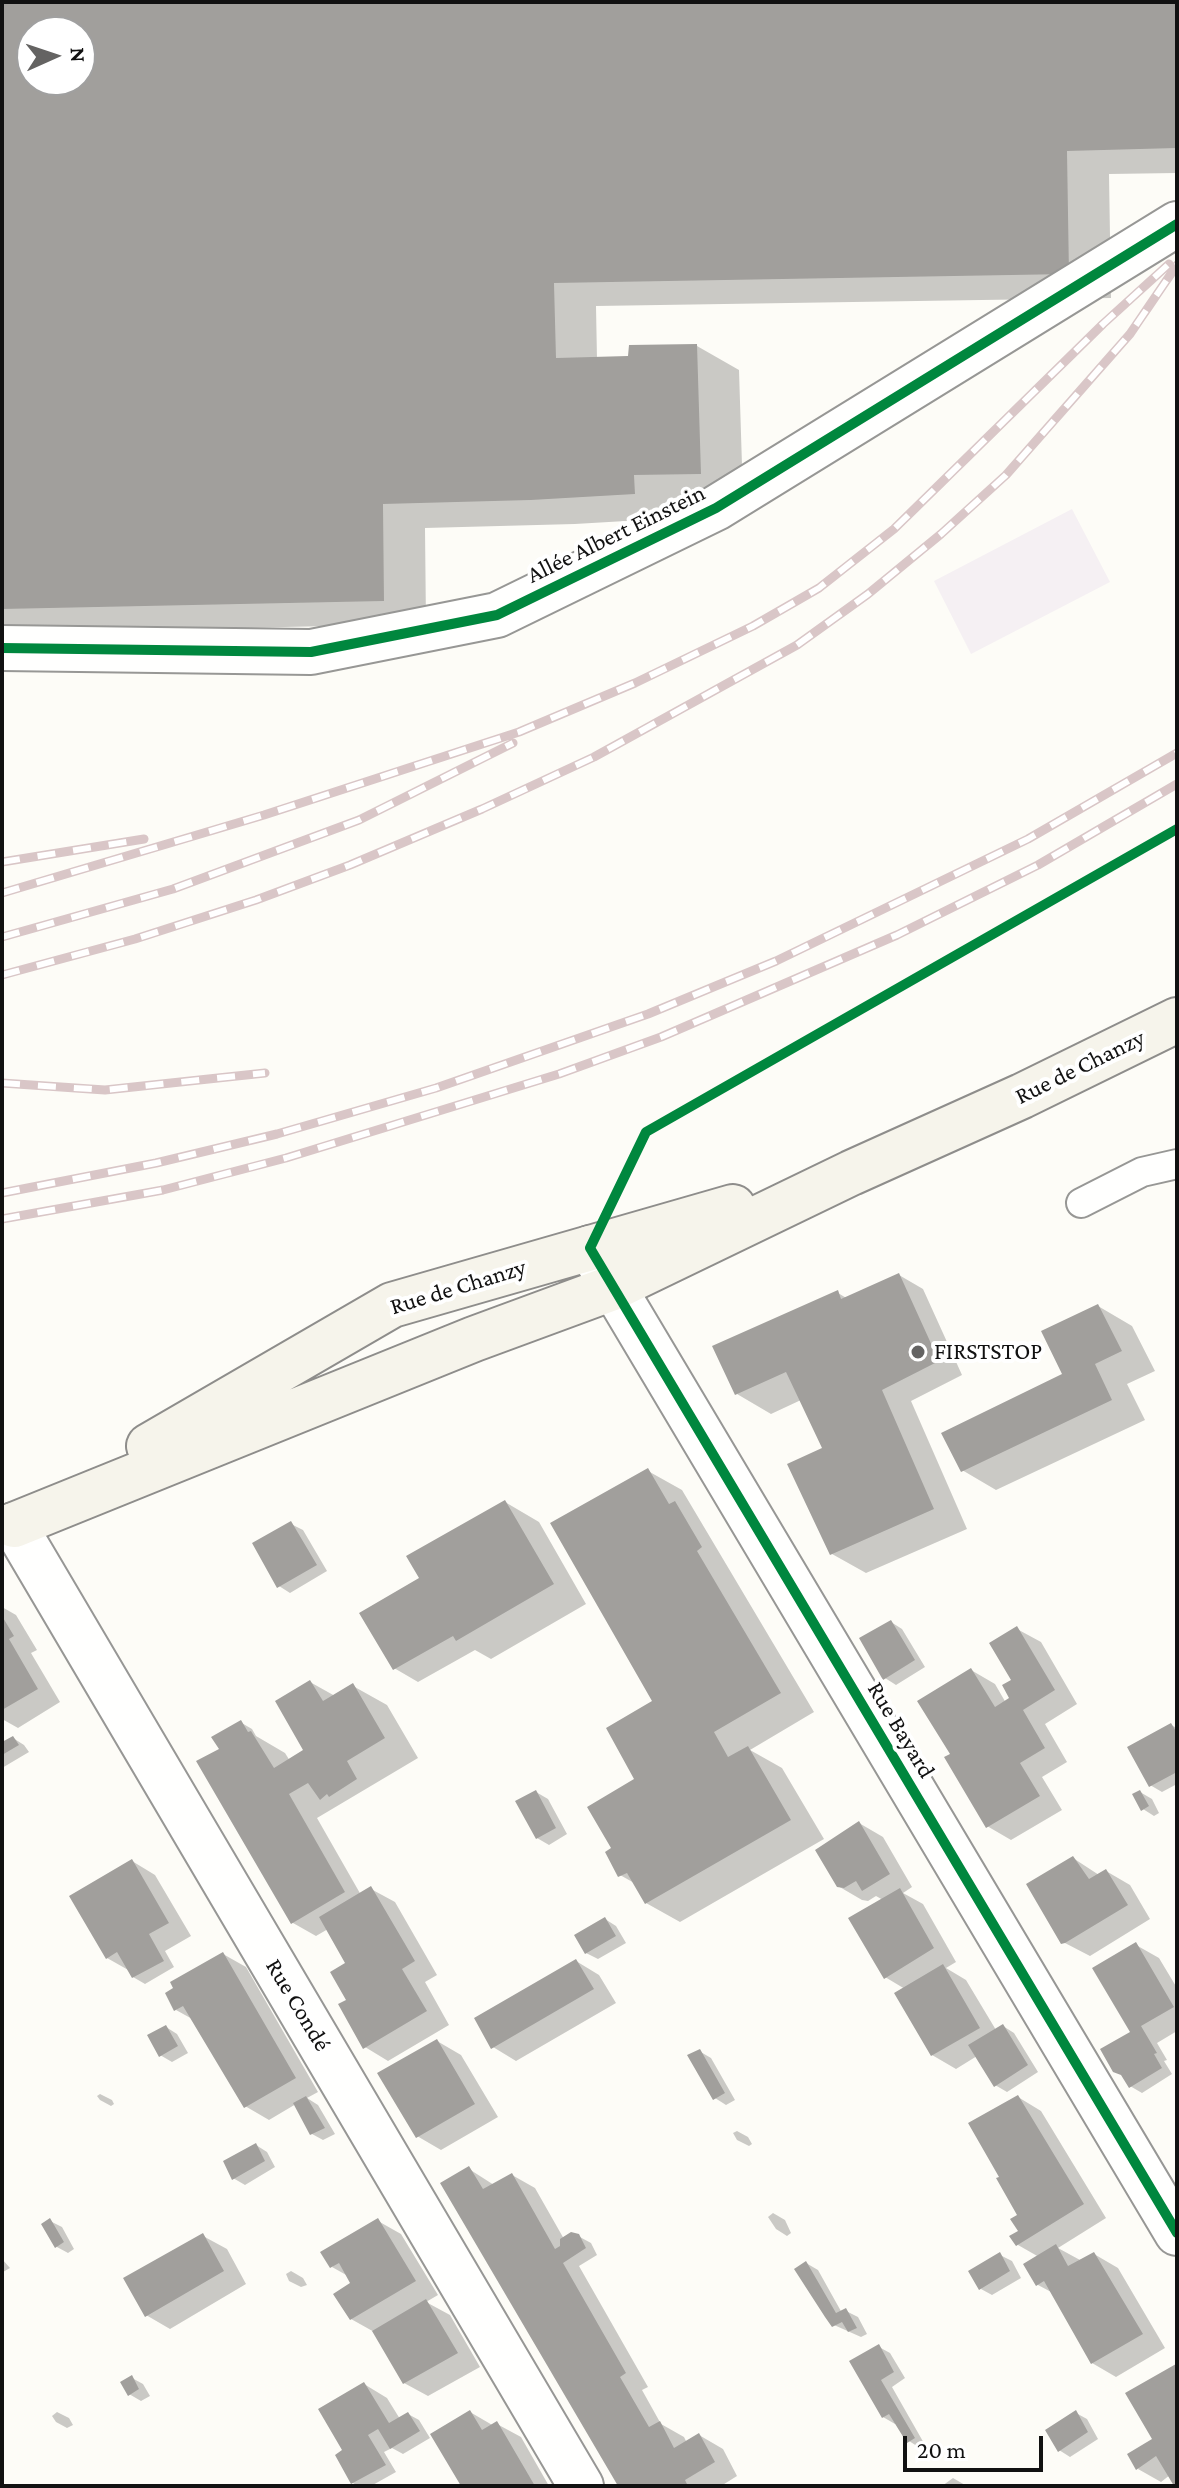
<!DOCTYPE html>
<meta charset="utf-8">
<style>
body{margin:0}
#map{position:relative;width:1179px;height:2488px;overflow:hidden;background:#fdfcf7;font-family:"Crimson Pro",serif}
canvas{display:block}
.frame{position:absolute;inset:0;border:4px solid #111;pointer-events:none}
.north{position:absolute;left:16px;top:16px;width:80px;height:80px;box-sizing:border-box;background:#fff;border:2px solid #a0a0a0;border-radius:50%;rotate:87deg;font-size:22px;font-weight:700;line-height:32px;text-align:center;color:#111}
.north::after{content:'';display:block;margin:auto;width:28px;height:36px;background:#646362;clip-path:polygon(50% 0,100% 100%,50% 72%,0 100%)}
.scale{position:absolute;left:903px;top:2436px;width:140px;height:36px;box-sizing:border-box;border:4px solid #111;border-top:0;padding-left:10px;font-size:24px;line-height:28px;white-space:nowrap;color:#111;-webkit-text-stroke:6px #fff;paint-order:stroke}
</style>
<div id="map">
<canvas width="1179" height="2488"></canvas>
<div class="frame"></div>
<div class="north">N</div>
<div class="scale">20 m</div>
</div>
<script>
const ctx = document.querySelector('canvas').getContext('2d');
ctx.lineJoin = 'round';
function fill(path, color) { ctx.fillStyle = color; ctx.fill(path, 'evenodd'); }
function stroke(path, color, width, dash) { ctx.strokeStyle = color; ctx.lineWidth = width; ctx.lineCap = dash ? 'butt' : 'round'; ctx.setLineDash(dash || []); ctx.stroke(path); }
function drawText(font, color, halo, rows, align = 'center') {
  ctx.font = font + ' "Crimson Pro",serif'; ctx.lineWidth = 8; ctx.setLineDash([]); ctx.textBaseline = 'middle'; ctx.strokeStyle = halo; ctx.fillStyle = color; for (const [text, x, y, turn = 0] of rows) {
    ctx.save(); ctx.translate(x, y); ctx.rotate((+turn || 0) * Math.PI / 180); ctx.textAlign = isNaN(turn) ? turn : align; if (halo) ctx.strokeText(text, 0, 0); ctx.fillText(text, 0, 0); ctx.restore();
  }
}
const industrial = new Path2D(`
 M1072,509L1110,582L971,654L934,581Z`);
const shadow = new Path2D(`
 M2,2H1177V173L1109,174L1111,298L596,306L597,359L630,358L697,346L739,370L743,497L676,498L677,518L575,524L425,528L426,624L2,633ZM32,32H80V80H32Z
 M899,1275L923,1289L962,1375L911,1401L967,1529L866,1573L832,1554L824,1449L801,1400L771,1414L737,1394L838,1293L848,1299Z
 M1098,1306L1132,1326L1155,1371L1127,1384L1145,1420L996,1490L962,1470L1065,1375Z
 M648,1471L682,1490L814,1712L750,1750L782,1768L824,1839L680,1922L646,1903L636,1884L620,1875L613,1848L637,1779L652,1703Z
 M505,1502L539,1522L586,1604L491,1659L475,1650L418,1682L394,1668L419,1580Z
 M291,1524L303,1530L327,1571L290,1593L279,1586Z
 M2,1607L16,1615L37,1650L31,1653L60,1702L18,1728L2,1719Z
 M891,1622L902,1629L925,1667L896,1685L885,1678Z
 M1017,1629L1041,1642L1077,1704L1045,1724L1067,1762L1042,1777L1062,1810L1011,1840L987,1826L952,1754L971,1670L995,1684L1006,1703L1012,1699Z
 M310,1682L335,1696L353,1686L387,1705L418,1758L317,1818L361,1895L371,1889L395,1902L437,1975L425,1982L449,2025L388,2061L365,2047L349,2001L348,1964L328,1929L316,1936L293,1923L222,1749L240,1722L252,1729L256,1736L285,1753L290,1761L306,1751Z
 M1171,1725L1177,1728V1784L1162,1792L1150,1785Z
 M13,1738L24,1745L29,1752L2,1768V1744Z
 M536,1792L548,1799L567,1834L549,1845L537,1838Z
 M1140,1792L1152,1799L1159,1813L1154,1816L1143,1809Z
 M859,1823L883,1837L912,1887L903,1893L923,1904L956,1962L946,1968L966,1980L996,2030L1003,2026L1014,2033L1038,2072L1007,2092L995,2085L977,2056L956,2069L932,2055L905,1989L885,1977L883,1900L876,1896L868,1901L862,1900L838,1886Z
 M1073,1858L1099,1875L1106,1871L1130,1885L1150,1919L1090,1956L1063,1942Z
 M132,1861L155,1875L191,1936L165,1951L174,1967L145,1984L133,1977L130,1971L107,1958Z
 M605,1919L616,1926L626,1943L598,1959L586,1953Z
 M1136,1945L1159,1958L1177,1988V2031L1157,2043L1167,2060L1164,2061L1172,2074L1142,2093L1130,2086Z
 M223,1954L246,1967L318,2092L307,2098L318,2105L335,2134L323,2140L312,2134L296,2104L269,2120L245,2106L194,2020L176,2010Z
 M576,1961L599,1975L616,2003L516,2061L493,2047Z
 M166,2027L177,2034L188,2053L172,2062L160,2055Z
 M437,2041L461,2055L498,2117L441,2150L417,2136Z
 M699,2051L711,2058L735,2100L726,2105L715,2098Z
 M100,2094L112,2100L114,2104L111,2106L100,2100L97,2096Z
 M1018,2097L1041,2111L1106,2218L1058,2248L1080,2260L1094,2254L1118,2268L1165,2348L1116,2377L1092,2363L1053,2293L1038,2285L1039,2257L1018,2245L1023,2221Z
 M737,2131L748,2137L752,2144L749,2146L737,2140L733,2133Z
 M256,2145L267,2152L275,2167L245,2185L233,2178Z
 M469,2169L494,2185L512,2175L535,2188L564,2239L578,2236L591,2243L597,2255L579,2266L648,2387L642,2390L661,2424L684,2437L687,2443L699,2435L723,2449L737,2476L721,2486H620Z
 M773,2213L785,2220L791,2233L787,2236L776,2229L768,2217Z
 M50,2221L62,2227L74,2249L68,2253L57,2247Z
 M378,2221L401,2234L438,2295L426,2302L450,2315L480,2367L428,2396L404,2383L376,2333L351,2319L353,2284L348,2276L332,2267Z
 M203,2236L227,2249L246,2284L170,2329L146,2315Z
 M1000,2255L1012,2261L1021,2278L992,2295L981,2289Z
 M2,2259L10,2268L3,2272L2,2271Z
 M806,2263L818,2270L842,2313L846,2311L858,2317L867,2334L861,2337L834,2325Z
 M291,2271L303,2278L307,2285L301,2287L289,2281L286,2274Z
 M879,2347L890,2353L905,2378L892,2387L925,2445L920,2448L909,2441L897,2422L895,2424L883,2417Z
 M1176,2366L1177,2367V2486L1170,2475L1161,2482L1138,2469L1154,2440Z
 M132,2378L143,2384L150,2396L141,2401L129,2394Z
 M364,2384L387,2398L400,2419L408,2414L419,2420L430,2438L403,2454L392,2448L384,2452L396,2472L371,2486H358L353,2483L347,2450Z
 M57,2412L69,2418L73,2425L67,2428L56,2422L52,2416Z
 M470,2412L494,2426L497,2424L521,2437L549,2486H464Z
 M1076,2413L1087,2419L1098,2439L1070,2457L1059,2450Z
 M953,2478L965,2485V2486H942Z`);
const building = new Path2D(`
 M2,2H1177V148L1067,151L1069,274L554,283L556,358L628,356L629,345L697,344L701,474L634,475L635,494L531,500L383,504L384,601L2,609ZM32,32H80V80H32Z
 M899,1273L939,1361L882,1390L934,1509L830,1555L787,1464L822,1448L786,1372L735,1395L712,1346L838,1290L841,1299Z
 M1098,1304L1122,1351L1095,1364L1112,1400L961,1472L941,1433L1062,1374L1041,1331Z
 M648,1468L669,1504L675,1501L702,1547L697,1551L781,1693L714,1732L728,1757L748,1746L791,1820L645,1904L627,1873L618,1877L605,1852L611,1848L587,1807L634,1779L606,1728L652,1701L550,1523Z
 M505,1500L554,1584L456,1641L453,1636L393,1670L359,1613L419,1578L406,1556Z
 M291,1521L317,1565L277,1588L252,1543Z
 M2,1616L14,1636L9,1639L38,1689L2,1710Z
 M891,1620L915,1660L883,1680L859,1638Z
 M1017,1626L1055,1690L1023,1710L1045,1748L1020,1763L1040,1796L986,1828L944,1757L950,1754L917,1701L971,1668L995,1707L1009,1698L1002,1685L1011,1680L989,1643Z
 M310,1680L323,1701L353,1683L385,1738L347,1761L357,1779L329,1797L327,1794L320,1800L308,1783L289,1794L345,1892L291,1924L196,1761L219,1749L211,1737L241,1720L248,1732L251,1731L274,1768L303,1750L275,1701Z
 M1171,1723L1177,1733V1772L1149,1787L1127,1747Z
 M13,1736L19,1745L2,1755V1742Z
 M536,1790L556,1828L536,1839L515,1801Z
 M1140,1790L1149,1806L1141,1811L1132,1794Z
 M859,1821L890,1874L862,1891L856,1881L844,1888L837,1887L815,1850Z
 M1073,1856L1089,1879L1106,1869L1128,1905L1065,1943L1061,1944L1026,1884Z
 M132,1859L169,1923L149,1934L164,1961L132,1978L117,1952L106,1959L69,1896Z
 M371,1886L415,1961L402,1969L427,2011L363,2049L338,2004L346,2000L330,1972L345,1963L319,1917Z
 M900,1888L934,1948L884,1979L848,1918Z
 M605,1917L616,1936L585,1954L574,1935Z
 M1136,1942L1174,2007L1141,2026L1157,2053L1154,2054L1162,2068L1129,2088L1121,2075L1113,2072L1100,2049L1130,2032L1092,1968Z
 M223,1952L296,2078L244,2108L183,2006L174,2011L165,1993L173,1988L170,1982Z
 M576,1959L594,1989L491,2049L474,2018Z
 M943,1964L980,2028L931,2056L894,1993Z
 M1003,2024L1028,2065L994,2087L968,2045Z
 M166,2025L178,2046L159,2057L147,2035Z
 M437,2039L475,2104L416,2138L377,2073Z
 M700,2049L725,2093L713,2100L687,2055Z
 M1018,2095L1084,2204L1016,2246L1009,2236L1018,2231L1010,2219L1017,2215L996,2178L999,2177L968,2123Z
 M306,2096L325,2128L310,2135L293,2103Z
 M256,2143L265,2161L232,2180L223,2161Z
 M469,2166L483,2189L512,2173L555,2249L560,2246V2239L571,2232L579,2234L586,2248L563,2263L626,2373L620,2377L649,2427L660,2421L674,2448L699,2433L715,2462L685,2480L688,2486H618L440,2183Z
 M50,2218L64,2242L55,2248L41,2224Z
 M378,2218L416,2281L350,2320L333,2294L350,2283L339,2263L330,2268L320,2252Z
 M203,2233L224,2271L145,2317L123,2278Z
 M1056,2244L1068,2266L1094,2252L1143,2334L1091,2364L1044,2281L1036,2286L1023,2264Z
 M1000,2252L1010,2271L979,2290L968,2271Z
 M806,2261L836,2313L846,2308L857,2328L848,2332L842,2322L832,2327L825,2317L794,2269Z
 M426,2299L458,2353L403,2384L372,2331Z
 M879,2344L894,2372L881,2380L915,2438L907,2443L889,2414L882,2418L849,2361Z
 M1176,2364L1177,2486H1174L1156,2456L1136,2470L1127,2454L1152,2439L1125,2393Z
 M132,2375L139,2389L128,2396L120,2382Z
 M364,2382L389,2423L408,2412L420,2431L390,2449L378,2429L368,2435L386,2465L351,2484L335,2455L342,2450L318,2409Z
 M470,2410L482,2430L497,2421L535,2486H461L430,2434Z
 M1076,2410L1088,2432L1058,2452L1045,2430Z`);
const lane = new Path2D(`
 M1081,1203L1142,1172L1177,1164`);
const street = new Path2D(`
 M2,648L311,652L497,615L716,508L1177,224
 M590,1248L1177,2233
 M14,1525L581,2486`);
const secondary = new Path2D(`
 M149,1446L392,1305L733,1207
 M14,1525L474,1339L615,1287L851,1173L1022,1096L1177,1020`);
const rail = new Path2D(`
 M2,862L144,839
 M2,893L264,815L519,732L635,683L753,626L819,588L894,529L1103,324L1169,264
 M2,937L173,889L359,820L513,743
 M2,975L135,939L256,900L350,865L482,809L594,757L797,645L868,594L941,534L1006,475L1130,334L1177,265
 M2,1083L105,1090L265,1073
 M2,1193L156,1163L277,1134L436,1088L648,1014L776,961L1028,839L1177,753
 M2,1219L163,1190L286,1158L559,1074L661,1037L897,935L1038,865L1177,784`);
const cycleway = new Path2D(`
 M2,648L311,652L497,615L716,508L1177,224
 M1177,829L646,1132L590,1248L1177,2233`);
const markers = [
 [918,1352,8,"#646362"]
];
const streetNames = [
 ["Allée Albert Einstein",616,534,-26],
 ["Rue de Chanzy",1080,1067,-26],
 ["Rue de Chanzy",458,1287,-17],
 ["Rue Bayard",901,1730,59],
 ["Rue Condé",298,2005,59]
];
const poiNames = [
 ["FIRSTSTOP",934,1352]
];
fill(industrial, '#f5f0f3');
fill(shadow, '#0003');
fill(building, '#a19f9c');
stroke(lane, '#979795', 32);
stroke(street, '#979795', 48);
stroke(secondary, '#8e8d8b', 48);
stroke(lane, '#fffffe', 28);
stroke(street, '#fffffe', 44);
stroke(secondary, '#f6f4eb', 44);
stroke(rail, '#d9c6c7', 9);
stroke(rail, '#fff', 6, [18]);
stroke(cycleway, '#00873e', 10);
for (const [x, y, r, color] of markers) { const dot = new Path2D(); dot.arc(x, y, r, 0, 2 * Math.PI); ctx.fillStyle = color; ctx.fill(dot); stroke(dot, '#fff', 3); }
drawText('24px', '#111', '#fff', streetNames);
drawText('24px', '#111', '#fff', poiNames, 'left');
</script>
